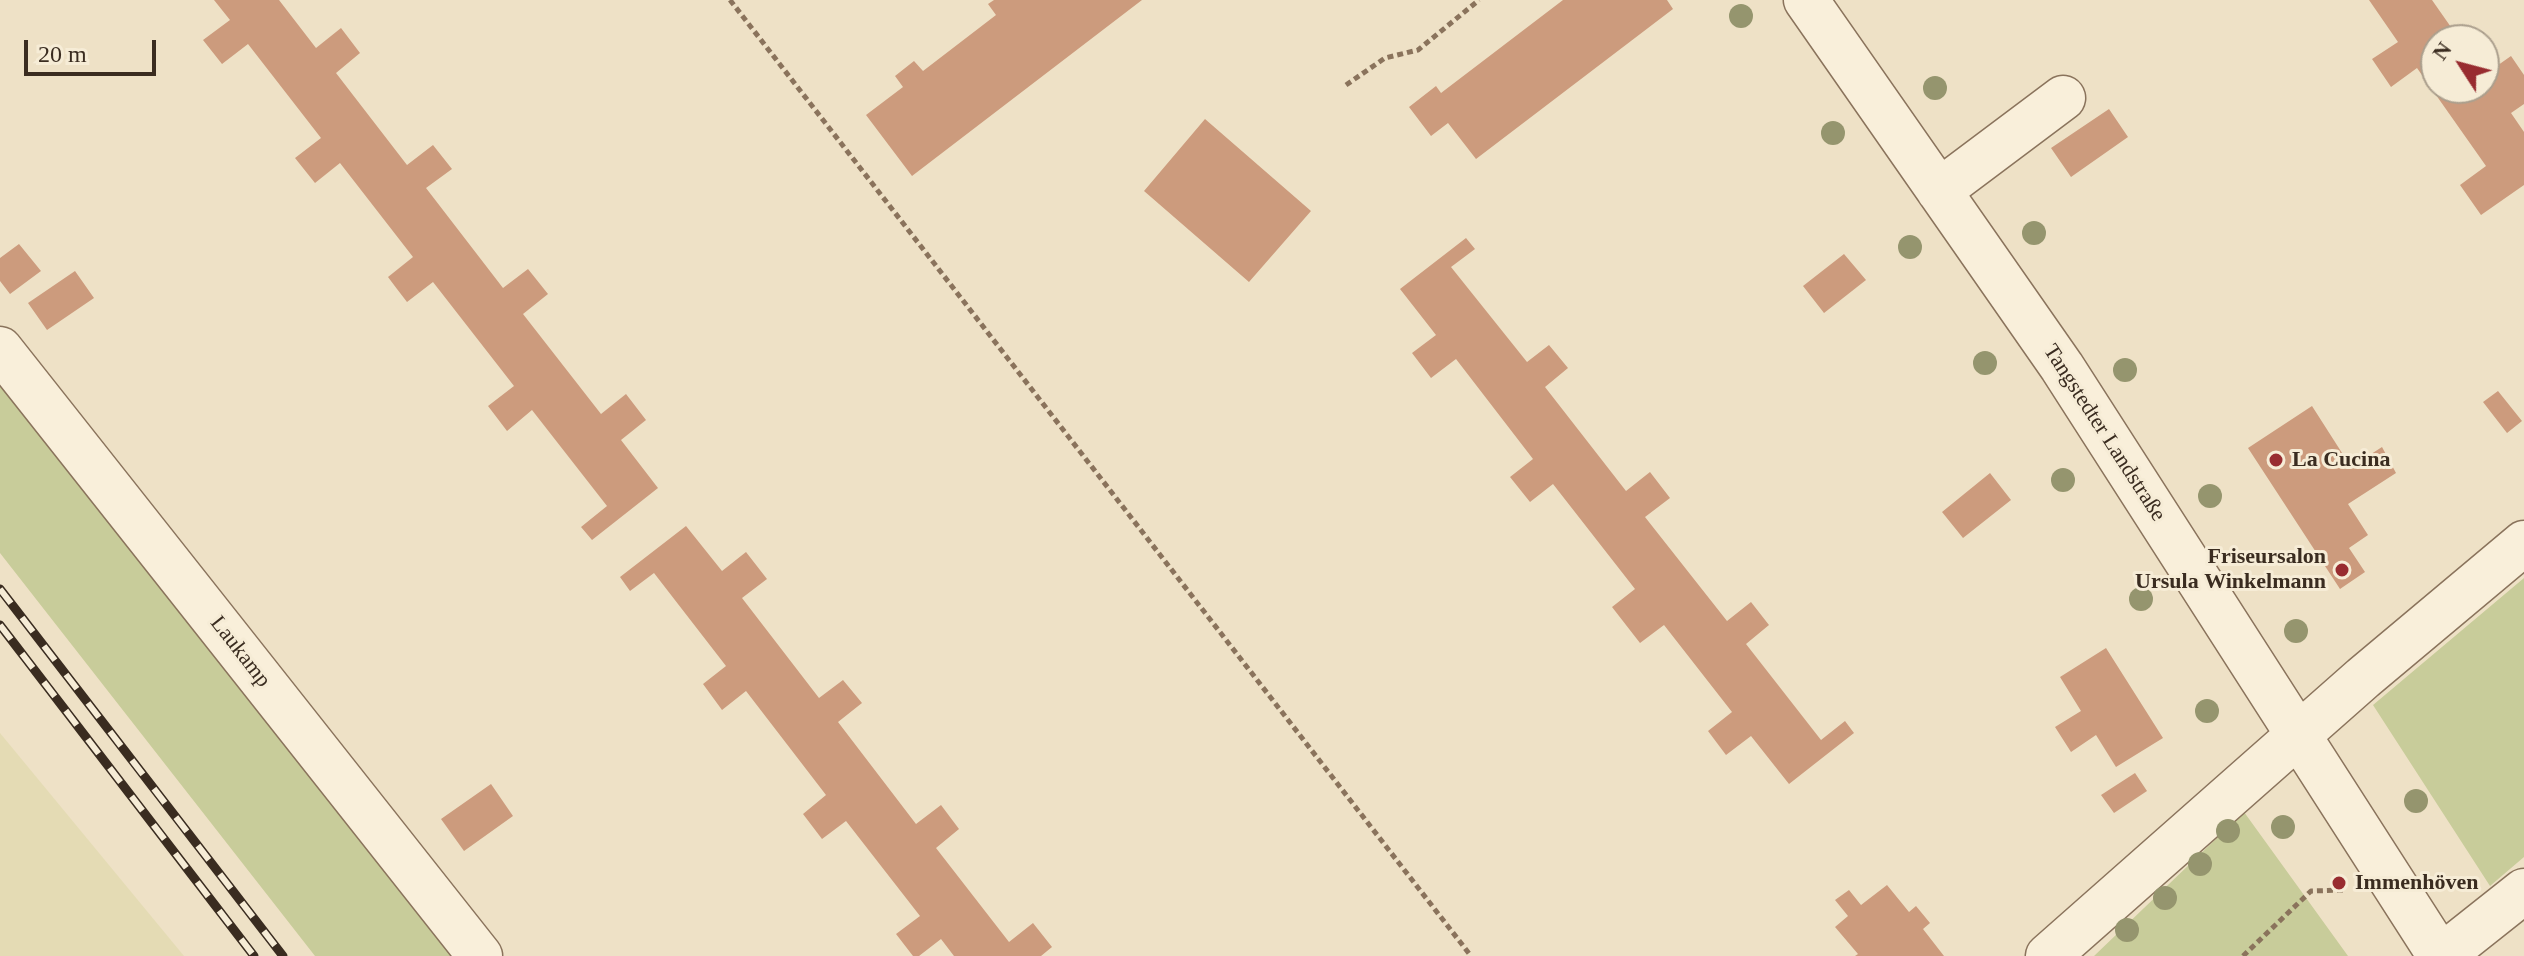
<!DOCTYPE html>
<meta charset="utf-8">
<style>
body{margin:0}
#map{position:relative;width:2524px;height:956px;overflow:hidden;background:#eee1c6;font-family:"Times New Roman",serif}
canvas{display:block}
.north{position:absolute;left:2420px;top:24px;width:80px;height:80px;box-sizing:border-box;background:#f6ecd6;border:2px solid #ab9f8d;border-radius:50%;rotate:306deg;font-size:22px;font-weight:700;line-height:32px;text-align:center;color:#3a2c20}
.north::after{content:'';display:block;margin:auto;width:28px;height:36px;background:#982c30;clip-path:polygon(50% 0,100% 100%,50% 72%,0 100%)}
.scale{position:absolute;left:24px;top:40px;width:132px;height:36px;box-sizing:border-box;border:4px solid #3a2c20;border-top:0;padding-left:10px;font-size:24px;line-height:28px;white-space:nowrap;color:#3a2c20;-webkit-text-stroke:6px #f6ecd6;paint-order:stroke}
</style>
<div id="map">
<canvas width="2524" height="956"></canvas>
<div class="north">N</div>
<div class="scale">20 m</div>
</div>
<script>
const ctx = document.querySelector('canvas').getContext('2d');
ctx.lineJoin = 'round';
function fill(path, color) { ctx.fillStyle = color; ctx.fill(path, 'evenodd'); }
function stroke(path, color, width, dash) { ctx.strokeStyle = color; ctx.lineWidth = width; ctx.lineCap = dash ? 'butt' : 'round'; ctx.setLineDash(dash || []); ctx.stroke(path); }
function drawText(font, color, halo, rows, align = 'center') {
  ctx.font = font + ' "Times New Roman",serif'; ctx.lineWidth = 6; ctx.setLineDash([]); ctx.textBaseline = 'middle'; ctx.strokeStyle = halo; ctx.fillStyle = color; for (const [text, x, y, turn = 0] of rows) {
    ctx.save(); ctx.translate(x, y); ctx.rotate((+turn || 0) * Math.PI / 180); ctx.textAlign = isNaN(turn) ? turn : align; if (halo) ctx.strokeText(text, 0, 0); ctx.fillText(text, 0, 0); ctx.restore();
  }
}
const farmland = new Path2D(`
 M0,733L184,956H0Z`);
const green = new Path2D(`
 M0,381L330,793L452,956H315L0,553Z
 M2524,578V857L2490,886L2373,705Z
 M2244,812L2348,956H2094Z`);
const building = new Path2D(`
 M214,0H279L316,48L341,28L360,53L336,73L407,165L433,145L452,169L426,188L503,288L528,269L548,294L523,314L601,414L626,394L646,420L621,440L658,488L592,540L581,527L607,506L532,410L507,431L488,406L514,386L433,282L407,302L397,289L388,277L413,257L340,163L315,183L295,158L321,138L248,44L222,64L203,40L230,20Z
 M994,0H1142L912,176L866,115L903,87L895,76L914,61L923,71L996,15L988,4Z
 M1563,0H1667L1673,9L1476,159L1448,123L1431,136L1409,107L1436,86L1441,93Z
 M2369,0H2432L2460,40H2436V88H2484V75L2511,56L2524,75V104L2511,113L2524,132V185L2481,215L2460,185L2486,166L2417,68L2391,87L2372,59L2398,42Z
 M2109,109L2128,137L2071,177L2051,148Z
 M1205,119L1311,211L1249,282L1144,191Z
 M1466,238L1475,249L1451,267L1527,362L1549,345L1568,368L1545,387L1626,491L1650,472L1670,498L1645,517L1727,621L1751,602L1769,625L1746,644L1821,740L1845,721L1854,733L1789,784L1751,736L1726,755L1708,731L1732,712L1664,625L1640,643L1612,607L1635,589L1553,484L1530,502L1510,477L1533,459L1456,359L1431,378L1412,353L1436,335L1400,289Z
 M19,244L41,271L10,294L0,281V258Z
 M1844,254L1866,280L1824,313L1803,286Z
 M75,271L94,298L47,330L28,303Z
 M2498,391L2522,421L2507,433L2483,402Z
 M2312,406L2351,467L2382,447L2396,473L2348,504L2368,535L2349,548L2365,572L2340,589L2248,448Z
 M1990,473L2011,500L1963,538L1942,512Z
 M686,526L722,571L746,552L767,579L742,598L819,698L843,680L862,703L838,722L916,824L941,805L959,829L936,848L1009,942L1033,923L1052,947L1041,956H954L941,939L919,956H913L896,934L920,916L846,821L822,839L803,814L826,795L746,691L722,710L703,684L726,666L654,573L630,591L620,577Z
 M2106,648L2163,738L2116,767L2096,735L2071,752L2055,727L2081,711L2060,677Z
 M2135,773L2147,791L2114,813L2101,795Z
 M491,784L513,816L464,851L441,819Z
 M1887,885L1909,912L1916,906L1930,923L1923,929L1944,956H1855L1858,954L1835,927L1848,916L1835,900L1849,890L1861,905Z`);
const path = new Path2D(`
 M730,0L1471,956
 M1346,85L1385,58L1418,50L1479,0
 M2243,956L2311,891L2344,890`);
const minor = new Path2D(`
 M1806,0L2062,367L2440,956
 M1939,191L2063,98
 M0,349L480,956
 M2048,956L2363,678L2524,543
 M2442,956L2524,891`);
const rail = new Path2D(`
 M0,589L283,956
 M0,625L254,956`);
const trees = [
 [1741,16],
 [1935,88],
 [1833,133],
 [2034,233],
 [1910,247],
 [1985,363],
 [2125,370],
 [2063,480],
 [2210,496],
 [2141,599],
 [2296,631],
 [2207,711],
 [2416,801],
 [2283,827],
 [2228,831],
 [2200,864],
 [2165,898],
 [2127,930]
];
const markers = [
 [2276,460,8,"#982c30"],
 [2342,570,8,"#982c30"],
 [2339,883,8,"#982c30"]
];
const streetNames = [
 ["Tangstedter Landstraße",2104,433,57],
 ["Laukamp",240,652,52]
];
const poiNames = [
 ["La Cucina",2292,460],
 ["Friseursalon",2326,557,"right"],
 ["Ursula Winkelmann",2326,582,"right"],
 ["Immenhöven",2355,883]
];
fill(farmland, '#e4dbb4');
fill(green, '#c8cc9a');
fill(building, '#cc9b7d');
stroke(minor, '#8a735c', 47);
stroke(path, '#8a735c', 5, [6, 4]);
stroke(minor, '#f9efda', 44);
stroke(rail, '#3a2c20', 9);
stroke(rail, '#f6ecd6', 6, [18]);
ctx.fillStyle = '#95956e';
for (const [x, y] of trees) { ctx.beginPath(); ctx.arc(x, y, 12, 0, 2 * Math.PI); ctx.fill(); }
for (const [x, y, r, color] of markers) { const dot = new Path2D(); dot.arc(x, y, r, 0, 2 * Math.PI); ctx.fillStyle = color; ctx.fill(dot); stroke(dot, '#f6ecd6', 3); }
drawText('22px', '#3a2c20', '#f6ecd6', streetNames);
drawText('bold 22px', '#3a2c20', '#f6ecd6', poiNames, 'left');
</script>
